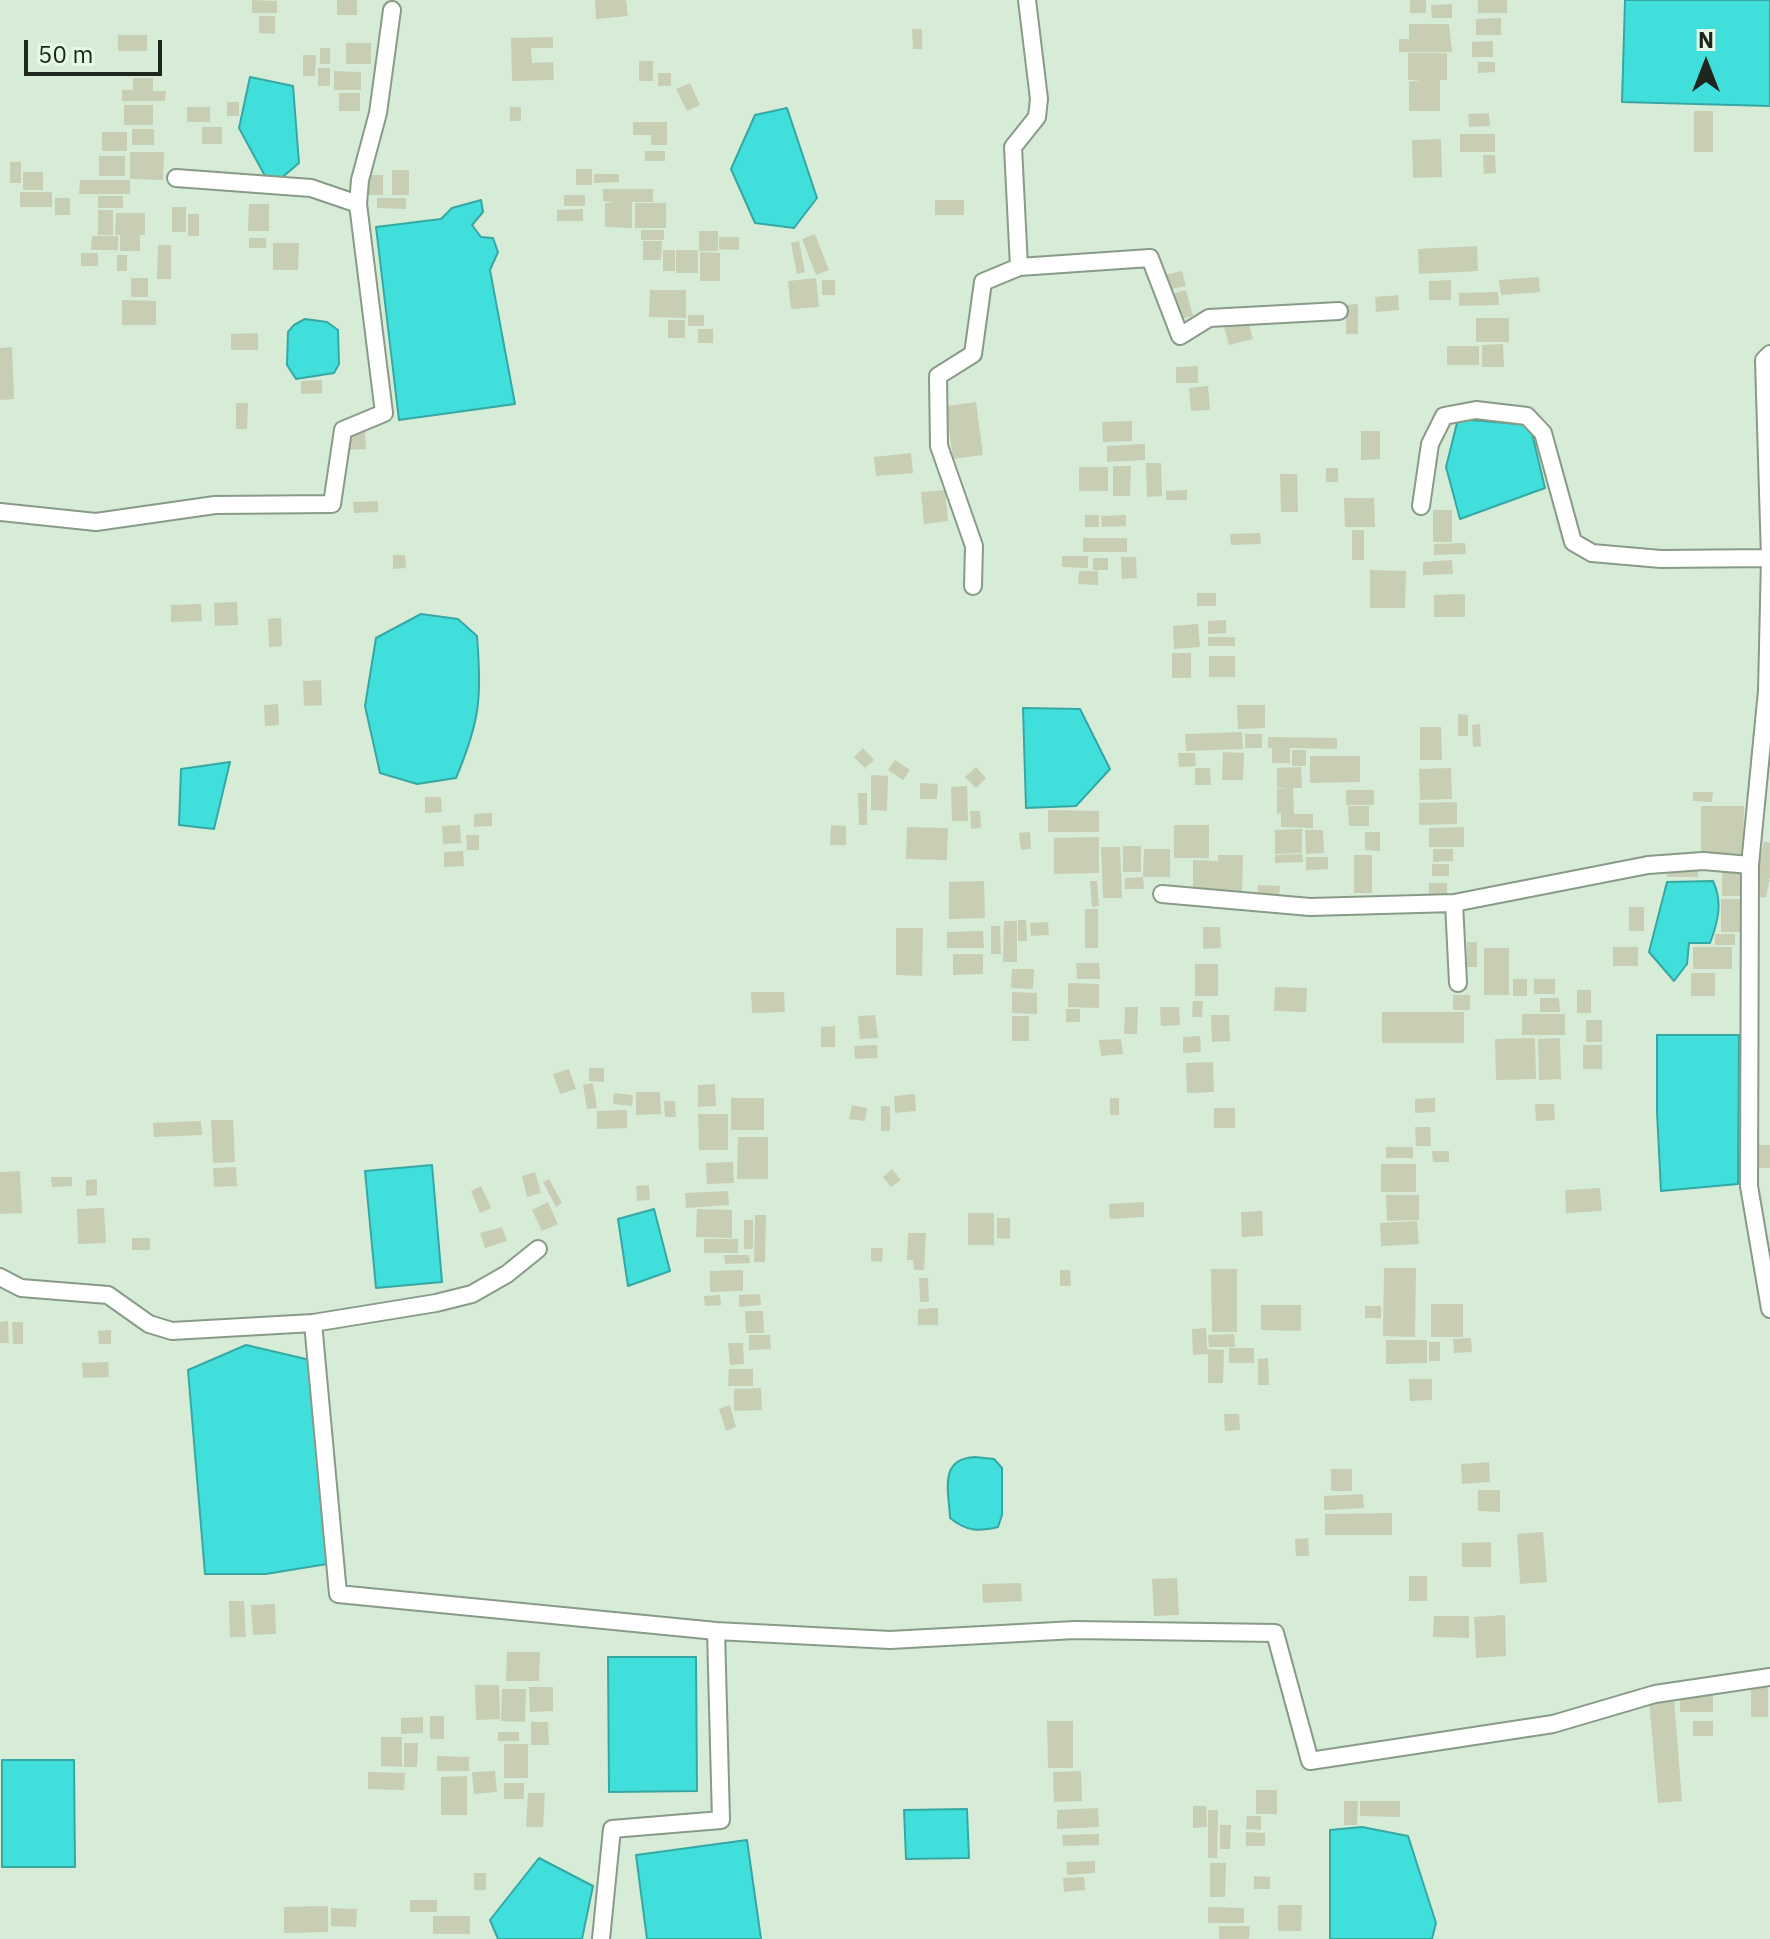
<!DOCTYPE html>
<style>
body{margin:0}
#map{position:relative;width:1770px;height:1939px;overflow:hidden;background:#d7ecd7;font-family:"IBM Plex Sans",sans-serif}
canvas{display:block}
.north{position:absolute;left:1666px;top:24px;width:80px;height:80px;-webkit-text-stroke:6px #e4fae4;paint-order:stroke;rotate:0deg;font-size:22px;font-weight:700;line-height:32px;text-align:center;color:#1e261e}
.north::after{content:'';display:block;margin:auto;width:28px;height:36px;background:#1e261e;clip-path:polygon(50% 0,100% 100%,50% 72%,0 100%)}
.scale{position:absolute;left:24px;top:40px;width:138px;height:36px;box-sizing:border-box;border:4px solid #1e261e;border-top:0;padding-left:10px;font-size:24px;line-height:28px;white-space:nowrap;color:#1e261e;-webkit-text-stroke:6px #e4fae4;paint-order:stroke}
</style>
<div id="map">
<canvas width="1770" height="1939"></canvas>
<div class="north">N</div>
<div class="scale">50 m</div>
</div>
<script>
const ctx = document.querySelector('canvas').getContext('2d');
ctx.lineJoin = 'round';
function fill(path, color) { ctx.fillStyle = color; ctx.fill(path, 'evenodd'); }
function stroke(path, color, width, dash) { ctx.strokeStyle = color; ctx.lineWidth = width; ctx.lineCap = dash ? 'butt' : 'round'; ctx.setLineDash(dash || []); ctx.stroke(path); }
const water = new Path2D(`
 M1625,0H1770V106L1622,102Z
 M250,77L293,86L299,163L271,187L239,128Z
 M787,108L817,198L794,228L755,223L731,169L755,115Z
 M481,200L483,212L472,225L481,237L493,238L498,252L490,270L515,404L399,420L376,227L441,219L452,208Z
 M305,319L327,322L338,330L339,364L334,373L296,379L287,365L288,332L294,325Z
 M1458,419L1530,425L1545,488L1460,519L1446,467Z
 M421,614L458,619L477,636C482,697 480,721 456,778L417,784L380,773L365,706L376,638Z
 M1023,708L1080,709L1110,769L1076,806L1026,808Z
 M230,762L214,829L179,825L181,769Z
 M1713,881C1723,902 1718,922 1710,943H1689L1687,964L1674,981L1649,952L1667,882Z
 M1657,1035H1739L1738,1184L1661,1191L1657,1112Z
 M432,1165L442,1282L376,1288L365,1171Z
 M654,1209L670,1271L628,1286L618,1219Z
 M246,1345L310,1360L327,1564L266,1574H205L188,1370Z
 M975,1457L994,1459L1002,1468V1515L998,1527C978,1532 966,1531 950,1518C949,1491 938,1459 975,1457Z
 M608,1657H696L697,1791L609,1792Z
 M2,1760H74L75,1867H2Z
 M967,1809L969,1858L906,1859L904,1810Z
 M1362,1827L1408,1836L1436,1923L1432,1939H1330V1830Z
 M747,1840L761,1939H647L636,1855Z
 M539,1858L593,1886L582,1939H498L490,1920Z`);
const building = new Path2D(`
 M252,0L277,1V13H252Z
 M337,0H357V15H337Z
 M595,0H626L628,16L596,19Z
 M1410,0H1426V13H1410Z
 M1478,0H1507V13H1478Z
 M1452,4V18H1432L1431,5Z
 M259,16H275V34L259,33Z
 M1501,18V35H1476V19Z
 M1409,24H1449L1452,52H1399V39H1409Z
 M912,29H922V49H913Z
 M118,35H147V51H118Z
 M553,37V48H531L532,63L553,62L554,80L512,81L511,38Z
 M1493,41V57H1472V42Z
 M346,43H371V64H346Z
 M320,48H330V64H320Z
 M1408,53H1447V80H1440V111H1409V82L1420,80H1408Z
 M303,55H316L315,76H303Z
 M639,61H653V81H639Z
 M1478,62H1495V72L1478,73Z
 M318,68H330V86H318Z
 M334,71L361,72V90H334Z
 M658,73H671V86H658Z
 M133,78H153V91H166L165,101H122V90H133Z
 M690,83L700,105L687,111L676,89Z
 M339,93H360V111H339Z
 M227,102H239V116H227Z
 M124,105H153V125H124Z
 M187,107H210V122H187Z
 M510,107H521V121H510Z
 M1694,111H1713V152H1694Z
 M1489,113L1490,126L1469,127L1468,114Z
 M633,122H667V145H651V135H633Z
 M202,127H222V144H202Z
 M132,129H154V145H132Z
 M102,132H127V151H102Z
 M1460,134H1495V152H1460Z
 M1441,139L1442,177L1413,178L1412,140Z
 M645,151H665V161H645Z
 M130,152H164L163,180L130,179Z
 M1483,155H1495L1496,173L1484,174Z
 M99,156H125V176H99Z
 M10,162H21V183H10Z
 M576,169H592V185H576Z
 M392,170H409V195H392Z
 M23,172H43V190H23Z
 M594,174H619V182L594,183Z
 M368,175H383V195H368Z
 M80,180H130V194H79Z
 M603,189H653V202H632V228L605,227V203L615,202L603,201Z
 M20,192H52V207H20Z
 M564,195H585V206H564Z
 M98,196H123V208H98Z
 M55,198H70V215H55Z
 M377,198H406V209L377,208Z
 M935,200H964V215H935Z
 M635,203H666V228H635Z
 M249,204H269V231H248Z
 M172,207H186V232H172Z
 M583,209V221H557V210Z
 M98,210H113V235H98Z
 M116,213H145V235H140V251H120V235H115Z
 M188,214H199V236H188Z
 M641,230H664V240H641Z
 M699,231H718V251H699Z
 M815,234L829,270L816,275L802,239Z
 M92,236H118V250H91Z
 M719,237H739V250L719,249Z
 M249,238H266V248H249Z
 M643,241H662L661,260H643Z
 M799,241L805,272L797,274L791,243Z
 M273,243H299L298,270H273Z
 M158,245H171V279H157Z
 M1477,246L1478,271L1419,274L1418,249Z
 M663,250H675V271H663Z
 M676,250H698V273H676Z
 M700,252L720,253V281H700Z
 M81,253H98V266H81Z
 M117,255H127V271H117Z
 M1182,271L1186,286L1168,290L1165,275Z
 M1539,277L1540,292L1501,295L1499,280Z
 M131,278H148V297H131Z
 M816,278L819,307L791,309L788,281Z
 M822,280H835V295H822Z
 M1451,280V300H1429V281Z
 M650,290H686V318L649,317Z
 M1186,290L1193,316L1178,320L1171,294Z
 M1498,292L1499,305L1459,306V293Z
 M1398,295L1399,310L1376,312L1375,297Z
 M122,300L156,301V325H122Z
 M1358,304V334H1346V305Z
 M688,315H704V326H688Z
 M1476,318H1509V342H1476Z
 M668,320H685V338H668Z
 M1248,321L1253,339L1229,345L1224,327Z
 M698,329H713V343H698Z
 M258,333V350H231V334Z
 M1503,344L1504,367H1482V345Z
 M1447,346H1479V365H1447Z
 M12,347L14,399L0,400V348Z
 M1198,366V383H1176V367Z
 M322,380V393L301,394V381Z
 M1208,386L1210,410L1191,411L1189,388Z
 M976,402L983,455L953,459L946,406Z
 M236,403H248L247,429H236Z
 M1132,421V441L1103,442L1102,422Z
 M1361,431H1380V459L1361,460Z
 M365,432L366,449L348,450V433Z
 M1145,444V460L1107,462V446Z
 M911,453L913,473L876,476L874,457Z
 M1146,463H1161L1162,496L1147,497Z
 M1113,466H1131L1130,496H1113Z
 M1079,467H1108V491H1079Z
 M1326,468H1338V482H1326Z
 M1280,474H1297L1298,512H1281Z
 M945,490L948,521L924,524L921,492Z
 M1187,490V500H1166V491Z
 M1344,498H1374L1375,527H1345Z
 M378,501V512L354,513L353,502Z
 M1433,510H1452V542H1433Z
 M1085,515H1099V527H1085Z
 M1126,515V526L1102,527L1101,516Z
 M1352,530H1364V560H1352Z
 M1260,533L1261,544L1231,545L1230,534Z
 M1083,538H1127V552H1083Z
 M1465,543L1466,554L1434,555V544Z
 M393,555H405L406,568L393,569Z
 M1062,556H1088V568L1062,567Z
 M1121,557H1136L1137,578L1122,579Z
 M1093,558H1108V570H1093Z
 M1452,560L1453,574L1423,575V562Z
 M1370,570L1406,571L1405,608H1370Z
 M1079,571H1098V585L1078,584Z
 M1197,593H1216V606H1197Z
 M1465,594V617H1434V595Z
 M237,602L238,625L215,626L214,603Z
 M201,604L202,621L171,622V605Z
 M281,618L282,646L269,647L268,619Z
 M1226,620V633L1208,634V621Z
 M1198,624L1200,647L1174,649L1173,626Z
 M1208,637H1235V646H1208Z
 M1172,653H1191V678H1172Z
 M1209,656H1235V677H1209Z
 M321,680L322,705L304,706L303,681Z
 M278,704L279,725L265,726L264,705Z
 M1237,705H1265V728L1238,729Z
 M1458,714L1468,715V736H1458Z
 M1480,724L1481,746L1473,747L1472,725Z
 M1420,727H1441L1442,760H1420Z
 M1242,732L1243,749L1186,751L1185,734Z
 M1245,734H1262V748H1245Z
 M1268,737L1337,738V749L1290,748V763H1272V748H1268Z
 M863,748L874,760L865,768L854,757Z
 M1292,750H1306V766H1292Z
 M1223,752L1244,753L1243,780H1222Z
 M1178,753H1195L1196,766L1179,767Z
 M1310,756H1360V782L1310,783Z
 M895,760L910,770L903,780L888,770Z
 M976,767L986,778L976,788L965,777Z
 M1301,767L1302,788H1293L1294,814H1313V828L1281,827V813L1277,814V789L1288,788H1277V768Z
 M1195,768H1210L1211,785H1195Z
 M1451,768L1452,799L1420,800L1419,769Z
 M871,775L888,776L887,811L871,810Z
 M920,783L938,784L937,799H920Z
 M967,786L968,821H952L951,787Z
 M1346,790H1374V805H1346Z
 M1693,792H1713L1712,802L1693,801Z
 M858,793H867V825H859Z
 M425,797H441L442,812L425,813Z
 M1457,802V824L1419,825V803Z
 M1348,806H1369V826H1349Z
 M1701,806H1744L1743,857L1701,856Z
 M1048,810L1099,811V832H1048Z
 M970,811H980L981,828L971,829Z
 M492,813V826L474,827V814Z
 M460,825L461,843L443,844L442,826Z
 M831,825L846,826V845H830Z
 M1174,825H1209V858H1174Z
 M907,827L948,828L947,860L906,859Z
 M1464,827V847H1429V828Z
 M1302,829V853L1275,854V830Z
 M1305,830H1323L1324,853L1306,854Z
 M1030,832L1031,849L1021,850L1019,833Z
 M1365,832H1380V851L1365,850Z
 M466,835H479V850H467Z
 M1099,837V873L1054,874V838Z
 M1764,841L1770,843V877L1766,898L1753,896Z
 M1123,846H1141V872H1123Z
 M1101,847H1120L1122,898H1103Z
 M1144,849H1170V877H1143Z
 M1433,849H1453V861L1433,862Z
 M463,851L464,866L444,867V852Z
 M1302,854L1303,862L1275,863V855Z
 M1218,855H1243L1242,894H1217L1218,889H1193V860L1218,861Z
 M1354,855H1372V893H1354Z
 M1306,857H1328V869L1306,870Z
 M1432,864H1449V876H1432Z
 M1667,865H1698V877H1667Z
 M1722,868H1743V896H1722Z
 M1143,877L1144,889H1125V878Z
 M984,881L985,918L949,919V882Z
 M1090,881H1097L1099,906L1092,907Z
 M1429,883H1447V901H1429Z
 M1258,885L1280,886L1279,901H1257Z
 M1721,899H1744V932H1721Z
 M1629,907H1644V931H1629Z
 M1085,909H1098V948H1085Z
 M1018,920H1026L1027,941H1018Z
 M1004,921H1017V962H1003Z
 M1048,922L1049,935L1031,936L1030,923Z
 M991,926H1000L1001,954H991Z
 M1203,927H1220L1221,948L1203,949Z
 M896,928H923L922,976L896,975Z
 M983,931L984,948H947V932Z
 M1715,934H1735V945H1715Z
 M1467,942H1477V967H1467Z
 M1613,947H1638V966H1613Z
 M1693,947H1732V969H1693Z
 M1484,948H1509V995H1484Z
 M953,954H983V974L953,975Z
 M1076,963H1099L1100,979H1077Z
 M1195,964H1218V996H1195Z
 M1012,969H1034L1033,989L1011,988Z
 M1691,973H1715V996H1691Z
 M1513,979H1527V996H1513Z
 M1534,979H1555V994H1534Z
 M1068,983L1099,984V1008L1068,1007Z
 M1275,987L1307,988L1306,1012L1274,1011Z
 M1577,990H1591V1013H1577Z
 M751,992H784L785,1012L752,1013Z
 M1012,992L1037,993V1014L1012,1013Z
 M1453,995H1470V1010H1453Z
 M1540,998H1559L1560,1012H1540Z
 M1193,1001H1203L1202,1017H1192Z
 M1125,1007H1138L1137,1034H1124Z
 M1160,1007H1179L1180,1025L1161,1026Z
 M1066,1009H1080V1022H1066Z
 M1382,1012H1464V1043H1382Z
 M1522,1014H1565V1035H1522Z
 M875,1015L878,1038L860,1039L858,1016Z
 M1211,1015H1229L1230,1041L1212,1042Z
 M1012,1016H1029V1041H1012Z
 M1586,1020H1602V1042H1586Z
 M835,1026V1047H821V1027Z
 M1200,1036L1201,1052L1183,1053V1037Z
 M1535,1038L1536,1079L1496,1080L1495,1039Z
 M1560,1038L1561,1079L1539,1080L1538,1039Z
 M1121,1039L1123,1054L1101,1056L1099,1040Z
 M877,1045L878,1058L855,1059L854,1046Z
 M1583,1045H1602V1069H1583Z
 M1213,1062L1214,1092L1187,1093L1186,1063Z
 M589,1068H604V1082L589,1081Z
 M569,1069L576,1089L560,1094L553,1074Z
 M593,1083L597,1108L587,1109L583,1085Z
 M715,1084L716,1106L698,1107V1085Z
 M636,1092H660L661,1114L636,1115Z
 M614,1093L633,1095L632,1106L613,1104Z
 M915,1094L916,1111L895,1113L894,1096Z
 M731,1098H764V1130H731Z
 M1110,1098H1119V1115H1110Z
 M1435,1098V1112L1415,1113V1099Z
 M664,1101H675L676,1117H665Z
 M1535,1104H1554L1555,1120L1536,1121Z
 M852,1105L867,1108L865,1121L849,1119Z
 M881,1106H890V1131H881Z
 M1214,1108H1235V1128H1214Z
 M627,1110V1128L597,1129V1111Z
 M698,1114H728V1150H699Z
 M211,1120H233L235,1162L213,1163Z
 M201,1121L202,1135L154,1137L153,1123Z
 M1415,1127H1430L1431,1146H1416Z
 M738,1137H768V1179H737Z
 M1759,1145H1770V1168H1758Z
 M1386,1147H1413V1158H1386Z
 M1432,1151H1449V1162H1433Z
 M733,1162L734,1183L707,1184L706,1163Z
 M1381,1164H1416V1192H1381Z
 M236,1167L237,1186L214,1187L213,1168Z
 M892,1169L901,1180L891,1187L883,1177Z
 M20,1171L22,1213L0,1214V1172Z
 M535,1172L541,1193L527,1197L522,1176Z
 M51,1177H72V1186L52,1187Z
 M97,1179V1195L86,1196V1180Z
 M549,1179L562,1203L556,1207L543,1182Z
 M649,1185L650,1200L637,1201L636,1186Z
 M481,1186L491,1208L480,1213L471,1191Z
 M1600,1188L1602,1211L1566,1213L1565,1190Z
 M728,1191L729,1205L686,1208L685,1193Z
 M1386,1195H1419V1220L1387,1221Z
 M548,1202L558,1224L542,1231L532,1210Z
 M1144,1202V1217L1110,1219L1109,1204Z
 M104,1208L106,1243L78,1244L77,1209Z
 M697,1209L732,1210V1238L696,1237Z
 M1262,1211L1263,1236L1242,1237L1241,1212Z
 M968,1213H994V1245H968Z
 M755,1215H766L765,1262H754Z
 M997,1218H1010V1239L997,1238Z
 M744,1220H753V1249H744Z
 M1417,1221L1419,1244L1381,1246L1380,1223Z
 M502,1227L507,1241L485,1248L480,1233Z
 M908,1233H926L924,1270H914L913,1260H907Z
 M132,1238H150V1250H132Z
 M704,1239H738V1253H704Z
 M871,1248H883L882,1262L871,1261Z
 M724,1255H749L750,1263L725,1264Z
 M1384,1268H1416L1415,1337L1383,1336Z
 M1211,1269H1237V1332H1212Z
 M743,1270V1291L710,1292V1271Z
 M1060,1270H1070L1071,1286H1060Z
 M919,1278H928L929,1302H920Z
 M760,1294L761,1305L739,1307V1295Z
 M720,1295L721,1305L705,1306L704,1296Z
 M1431,1304H1463V1337H1431Z
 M1261,1305H1301V1331L1261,1330Z
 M1365,1306H1381V1318H1365Z
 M938,1308V1325H918V1309Z
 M745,1311H763L764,1333H746Z
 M8,1321L9,1343H0V1322Z
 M12,1322H23V1344H13Z
 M1206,1328L1207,1349L1224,1350L1223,1383H1208V1354L1193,1355L1192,1329Z
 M111,1330V1344H99L98,1331Z
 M1234,1334L1235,1347H1209L1208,1335Z
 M749,1335H770L771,1349L749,1350Z
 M1471,1338L1472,1352L1454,1353L1453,1339Z
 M1386,1340H1427V1363L1386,1364Z
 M1429,1342H1440V1361H1429Z
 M728,1343H743L744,1364L730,1365Z
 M1229,1348H1254V1363H1229Z
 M1268,1358L1269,1385H1258V1359Z
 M108,1362L109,1377L83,1378L82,1363Z
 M729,1369H753V1386H728Z
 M1409,1379H1432V1400L1410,1401Z
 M761,1388L762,1410L734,1411V1389Z
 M730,1405L736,1427L726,1431L719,1409Z
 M1224,1414H1239L1240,1430L1225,1431Z
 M1489,1462L1490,1482L1462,1484L1461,1464Z
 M1331,1469H1352V1491H1331Z
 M1478,1490H1500V1512L1478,1511Z
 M1363,1494L1364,1508L1324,1510V1496Z
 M1392,1513V1535H1325V1514Z
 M1543,1532L1547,1582L1520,1584L1517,1534Z
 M1308,1538L1309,1556H1296L1295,1539Z
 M1491,1542V1567H1462V1543Z
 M1409,1576H1427V1601H1409Z
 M1177,1578L1179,1615L1154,1616L1152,1579Z
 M1021,1583L1022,1601L983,1603L982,1584Z
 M229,1601H244L246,1637H230Z
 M275,1604L276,1634L253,1635L251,1605Z
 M1505,1615L1506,1656L1476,1658L1474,1617Z
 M1434,1616H1469V1638L1433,1637Z
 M507,1652H540L539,1681H506Z
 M475,1685H499L500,1719L476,1720Z
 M1751,1686H1768V1717H1751Z
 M529,1687H553V1711L530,1712Z
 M502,1689H526L525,1722L501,1721Z
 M1680,1695H1713V1712H1680Z
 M1674,1698L1682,1801L1658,1803L1649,1700Z
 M430,1716H444V1739H430Z
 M423,1717V1733L401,1734V1718Z
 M1047,1721H1073V1768H1048Z
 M1693,1721H1713V1736H1693Z
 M531,1722H548L549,1745H531Z
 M498,1732H519V1741H498Z
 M381,1737H402V1767L381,1766Z
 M404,1743H418L417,1767H404Z
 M504,1744H528V1778H504Z
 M437,1756L469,1757V1771H437Z
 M495,1771L497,1792L474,1794L472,1772Z
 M1081,1771L1082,1801L1054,1802L1053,1772Z
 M368,1772L405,1773L404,1790L368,1789Z
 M467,1776V1815H441V1777Z
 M504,1783H524V1799H504Z
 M1256,1790H1277V1814H1256Z
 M528,1793H545L543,1827H526Z
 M1344,1801H1358L1357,1825H1344Z
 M1360,1801H1400V1817L1360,1816Z
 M1193,1806H1206L1207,1827L1193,1828Z
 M1098,1808L1099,1827L1057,1829V1810Z
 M1208,1810H1218L1217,1858H1208Z
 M1247,1816H1261V1830L1246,1829Z
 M1220,1825H1231L1230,1849H1220Z
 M1246,1832L1265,1833V1846H1246Z
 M1099,1834V1845L1063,1846L1062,1835Z
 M1095,1861V1873L1067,1875L1066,1862Z
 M1210,1863H1226L1225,1897H1210Z
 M474,1873H486V1890H474Z
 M1254,1876L1270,1877V1889H1254Z
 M1084,1877L1085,1890L1064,1892L1063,1878Z
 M410,1900H437V1912H410Z
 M1278,1905H1302L1301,1931H1278Z
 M328,1906V1932L284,1933V1907Z
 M1208,1907L1244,1908V1923H1208Z
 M331,1908L357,1909L356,1927L331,1926Z
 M433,1916H470V1934H433Z
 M1219,1926H1250L1249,1939H1219Z`);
const street = new Path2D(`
 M176,178L311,188L358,204
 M1019,267L1150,258L1180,336L1209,318L1339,311
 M1770,354L1764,360L1770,558L1767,691L1750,865L1749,1186L1770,1309
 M1421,506L1430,444L1444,416L1476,410L1527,416L1543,433L1573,542L1592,553L1661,559L1770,558
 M0,512L96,522L215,505L332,504L343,430L384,413L358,204L360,180L378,113L392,10
 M973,586L974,546L939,446L938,376L973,354L983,282L1019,267L1013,147L1037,117L1039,99L1027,0
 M1162,894L1310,907L1454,903L1648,865L1703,861L1750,865
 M1454,903L1458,983
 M0,1277L21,1288L108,1295L149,1324L172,1331L313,1323L338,1594L716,1631L890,1640L1075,1630L1275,1633L1310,1761L1553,1724L1655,1694L1770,1677
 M313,1323L436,1303L472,1294L507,1274L538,1249
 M601,1939L612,1829L721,1820L716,1631`);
fill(water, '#40dfdc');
stroke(water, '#36a8a3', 2);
fill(building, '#c7ceb4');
stroke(street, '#879b87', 20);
stroke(street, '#fff', 16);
</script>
